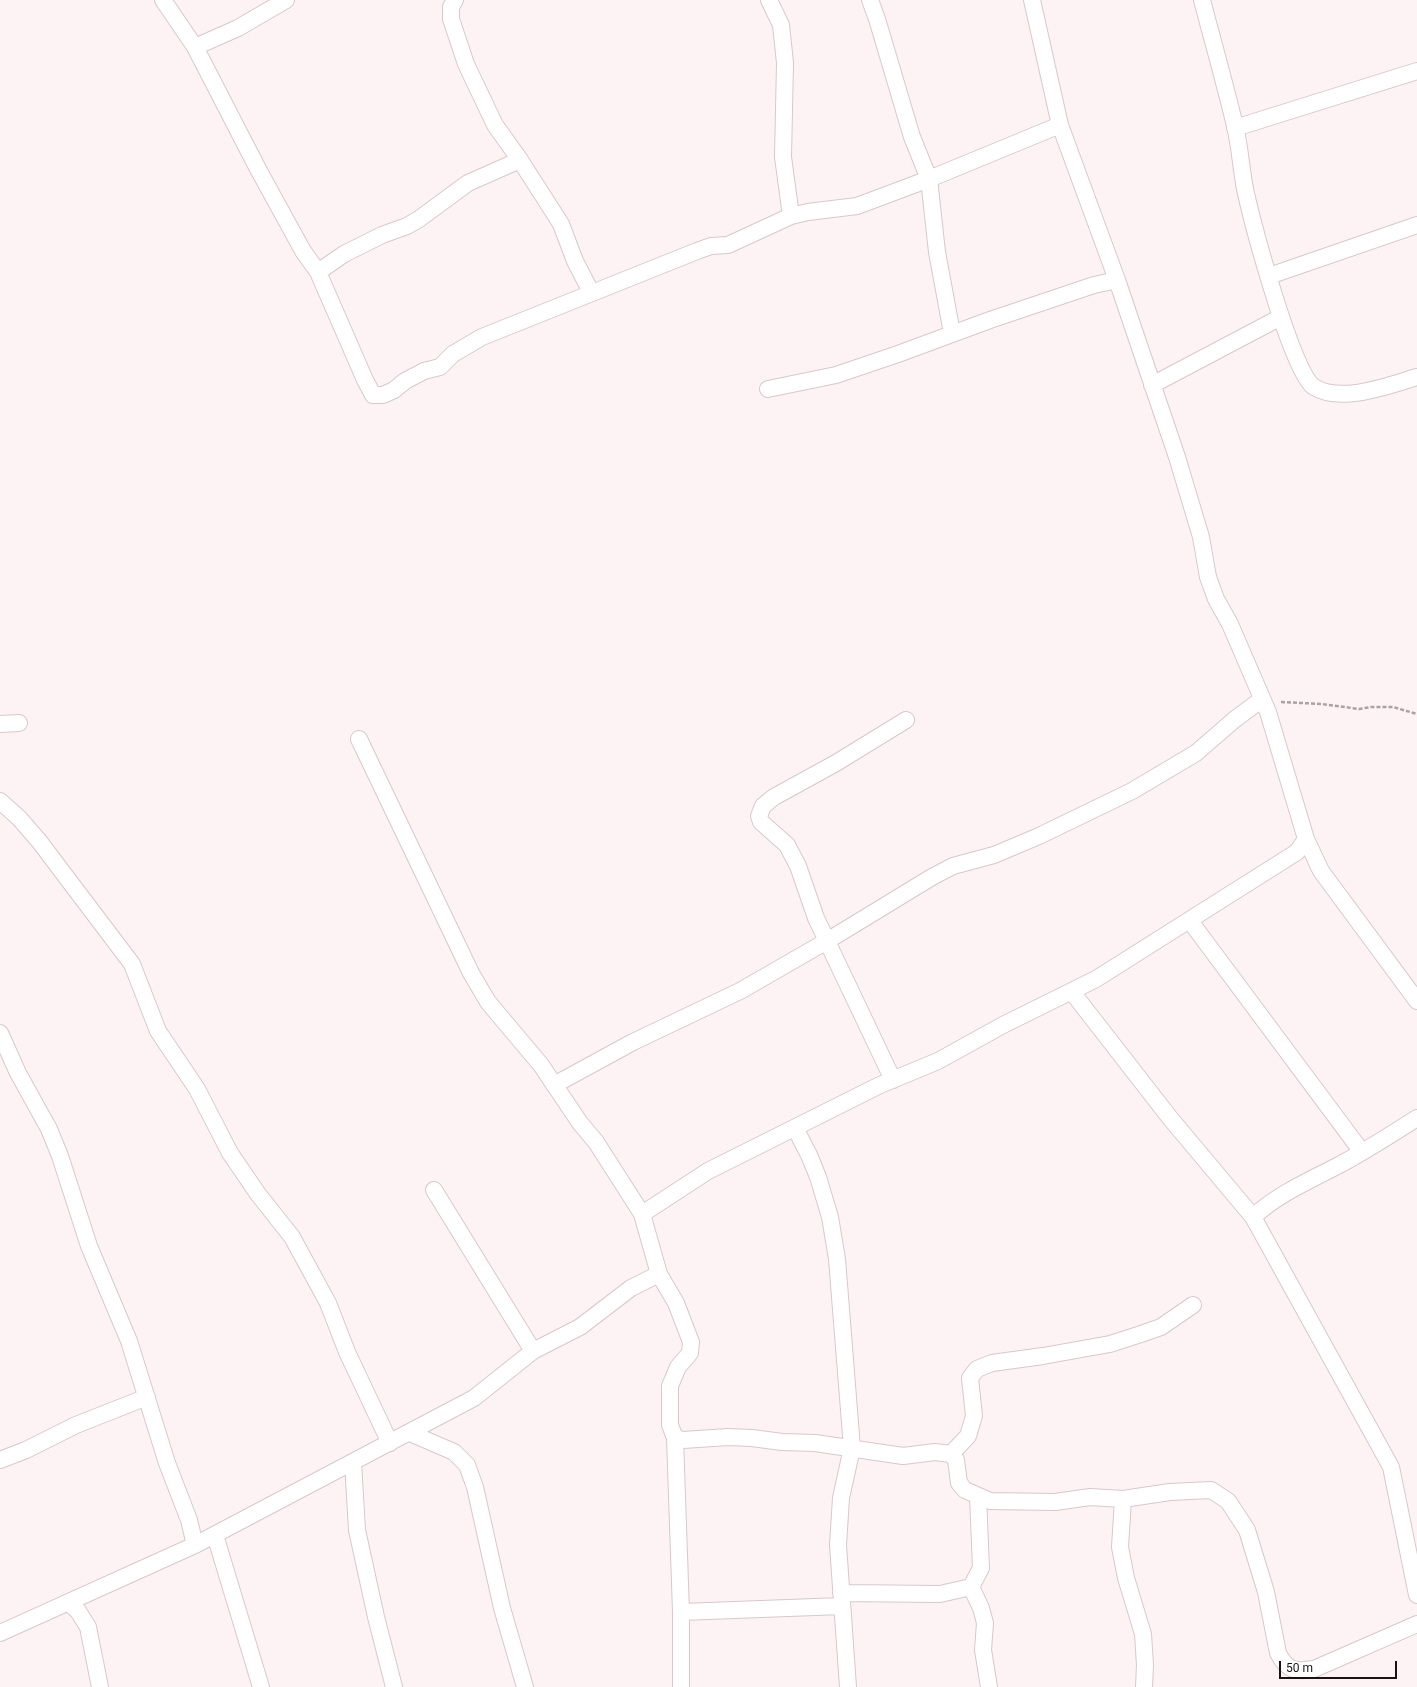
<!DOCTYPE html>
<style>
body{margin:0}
#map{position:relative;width:1417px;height:1687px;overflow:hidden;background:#fdf3f5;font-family:Roboto,sans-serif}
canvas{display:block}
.scale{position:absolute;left:1279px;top:1661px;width:118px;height:18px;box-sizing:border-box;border:2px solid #181213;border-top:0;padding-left:5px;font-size:12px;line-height:14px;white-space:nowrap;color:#181213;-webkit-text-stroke:3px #fff;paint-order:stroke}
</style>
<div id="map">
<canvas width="1417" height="1687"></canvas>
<div class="scale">50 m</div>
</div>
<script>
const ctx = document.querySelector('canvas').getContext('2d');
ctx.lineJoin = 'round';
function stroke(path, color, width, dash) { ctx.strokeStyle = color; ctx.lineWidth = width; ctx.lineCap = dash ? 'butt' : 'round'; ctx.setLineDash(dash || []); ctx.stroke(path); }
const path = new Path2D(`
 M1281,702L1322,704L1359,709L1371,707H1393L1417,714`);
const minor = new Path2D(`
 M163,0L195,47L238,28L286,0
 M455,0L451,7V19L466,64L495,125L520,160L561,224L575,261L591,292
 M769,0L781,25L785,63L783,157L791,216
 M870,0L877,19L912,137L929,179L937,252L952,333
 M1032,0L1060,125L1117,280L1177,457L1201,537L1208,577L1216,599L1230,624L1268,712L1306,839L1321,871L1417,1001
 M1202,0C1213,42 1225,84 1235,126C1240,147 1241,168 1245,189C1252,221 1292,373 1314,387C1341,404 1390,385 1417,377
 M195,47L258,169L303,251L318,272L365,380L373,395H383L394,390L405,381L424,371L440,367L453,354L482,337L697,251L711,246L728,245L791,216L808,212L857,206L929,179L1060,125
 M1235,128L1417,71
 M318,272L344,254L382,235L407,226L419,219L468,183L520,160
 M1269,276L1417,225
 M1152,385L1281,317
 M768,389L836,375L898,354L990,320L1094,285L1117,280
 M0,724L19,723
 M359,739L471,973L488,1002L541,1065L580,1123L596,1142L642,1214L659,1274
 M0,801L19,818L39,841L132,964L158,1031L197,1089L230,1153L258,1194L292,1237L328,1303L347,1352L390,1443
 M1190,921L1362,1152
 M1072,992L1170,1118L1253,1217
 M0,1033L18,1073L49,1129L60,1156L89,1246L129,1341L167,1463L189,1520L195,1545
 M893,1080L816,918L798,866L787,845L761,822L759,816L763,806L774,797L836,763L906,720
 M554,1085L633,1042L740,991L827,941L932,877L953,866L994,855L1039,836L1132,791L1196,753L1234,720L1262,699
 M1417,1118C1392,1134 1367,1150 1341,1164C1311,1180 1279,1193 1253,1217L1391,1467L1417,1595
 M795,1128L809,1155L818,1177L830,1217L837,1259L852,1448L841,1498L838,1545L848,1687
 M434,1190L533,1351
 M642,1214L708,1171L880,1085L938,1061L1003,1025L1096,979L1297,852L1306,839
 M410,1433L454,1452L467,1465L475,1487L502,1608L525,1687
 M675,1438L683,1440L728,1437L752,1438L782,1442L815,1443L903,1456L935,1452L951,1454L956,1460L959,1483L965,1490L990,1501L1055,1502L1090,1497L1123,1499L1170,1492L1211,1490L1228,1501L1247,1530L1266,1592L1278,1653C1287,1671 1296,1672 1314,1669L1417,1624
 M951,1454L968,1436L974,1416L970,1378L977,1369L992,1363L1043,1356L1110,1344L1141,1334L1161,1327L1193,1305
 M0,1460L26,1450L76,1425L147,1397
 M353,1462L357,1530L376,1617L394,1687
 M1123,1499L1120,1547L1126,1578L1143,1634L1145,1665L1144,1687
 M215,1535L261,1687
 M971,1587L981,1608L985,1623L983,1650L989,1687
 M841,1593L940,1594L971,1587L981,1568L978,1496
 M69,1603L78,1611L88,1627L100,1687
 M681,1612L842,1606
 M0,1633L195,1545L474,1398L533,1351L580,1327L631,1288L659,1274L676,1303L691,1342L690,1353L678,1367L670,1386V1425L675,1438L681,1612V1687`);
stroke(minor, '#d8c8cb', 18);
stroke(path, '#aba2a4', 2.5, [4, 2]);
stroke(minor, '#fff', 16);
</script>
